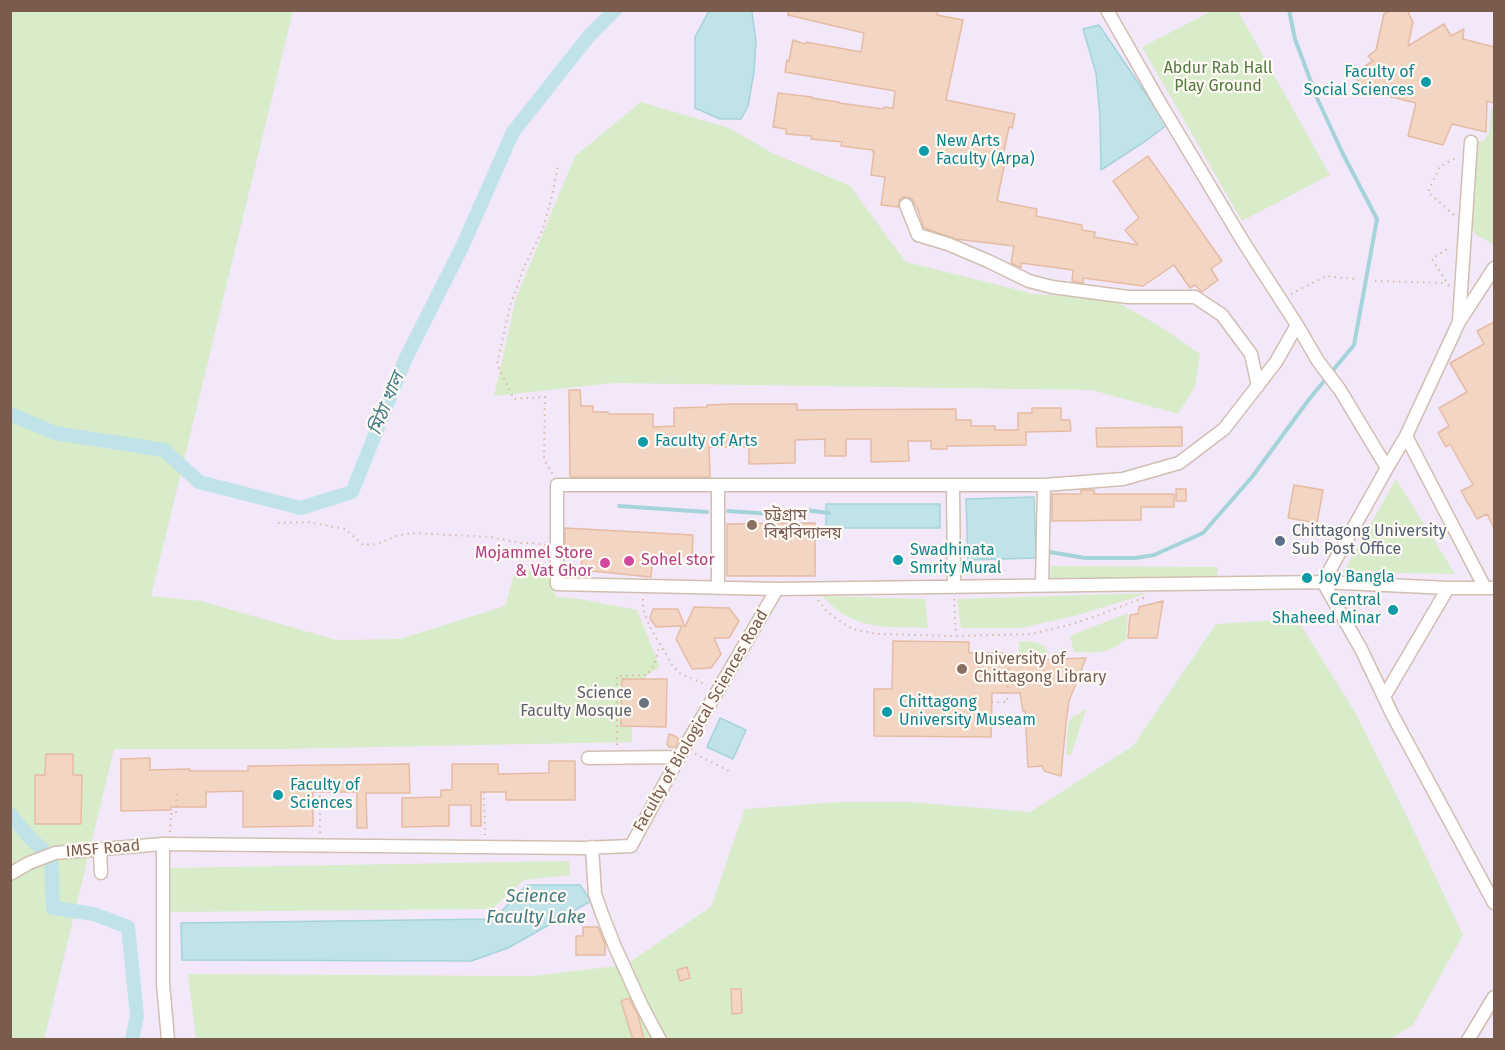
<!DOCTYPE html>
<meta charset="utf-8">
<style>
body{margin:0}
#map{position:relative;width:1505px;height:1050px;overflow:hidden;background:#fdf6ec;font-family:"Fira Sans",sans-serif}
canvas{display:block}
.frame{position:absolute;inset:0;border:12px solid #7a5c4d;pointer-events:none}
</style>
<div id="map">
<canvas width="1505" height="1050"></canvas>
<div class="frame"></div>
</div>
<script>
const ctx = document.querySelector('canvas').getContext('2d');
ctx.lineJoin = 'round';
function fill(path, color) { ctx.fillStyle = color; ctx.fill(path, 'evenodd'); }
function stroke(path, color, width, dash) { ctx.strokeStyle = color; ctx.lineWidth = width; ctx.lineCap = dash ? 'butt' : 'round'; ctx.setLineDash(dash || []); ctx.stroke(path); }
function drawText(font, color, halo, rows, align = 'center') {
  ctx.font = font + ' "Fira Sans","Noto Sans Bengali",sans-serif'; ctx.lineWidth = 4.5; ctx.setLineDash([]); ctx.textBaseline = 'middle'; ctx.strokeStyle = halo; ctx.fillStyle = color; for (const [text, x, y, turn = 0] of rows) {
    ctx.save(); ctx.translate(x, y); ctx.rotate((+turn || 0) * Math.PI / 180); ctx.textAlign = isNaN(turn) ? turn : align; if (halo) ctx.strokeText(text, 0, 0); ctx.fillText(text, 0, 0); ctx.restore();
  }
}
const education = new Path2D(`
 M10,11H1494V1039H11Z`);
const green = new Path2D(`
 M1214,10L1238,11L1330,175L1242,221L1142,47Z
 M10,11H293L151,596L201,601L336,640L400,639L505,606L516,568L550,575L556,597L580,599L637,610L660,667L647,675L631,701L632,742L277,749H114L44,1040L10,1039Z
 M641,102L729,128L774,154L849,185L906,262L1034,294L1112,299L1161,327L1200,354L1195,387L1178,414L1092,390L614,383L494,396L516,298L575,156Z
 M1491,108L1494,109V245L1475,234L1471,225L1477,141L1483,142L1489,133Z
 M1396,479L1447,561L1455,574L1343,572Z
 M1051,566L1218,567L1216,581H1050Z
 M1149,593L1078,615L1021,628H961L957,599Z
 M822,596L925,599L928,628C899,627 866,630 840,612C834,608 828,601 822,596Z
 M1128,613L1126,639C1111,654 1094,653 1074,652L1070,636Z
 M1297,619L1356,714L1411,825L1463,935L1413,1025L1389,1040L196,1039L188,974L532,976L625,965L711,907L745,809L839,802H910L1030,812L1133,746L1216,624Z
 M1019,641C1032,642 1043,640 1049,654L1019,653Z
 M1084,709H1086L1071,755H1066L1068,723L1074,715H1078Z
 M569,861L570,875L524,880L492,909L166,912L168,868Z`);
const water = new Path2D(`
 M750,10L752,12L756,41L754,72L748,106L741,119H720L695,108V37L709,11Z
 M1099,25L1167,125L1147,140L1101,170L1100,117L1096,73L1083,29Z
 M1034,497L1036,558L968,560L966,499Z
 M826,504H940V528H826Z
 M720,718L746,730L733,759L707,747Z
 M527,885H580L591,901L508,948L471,961L182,960L181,923L494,919Z`);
const stream = new Path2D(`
 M619,506L707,512
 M728,511L772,514L805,510L829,513
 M1044,551L1085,558H1135L1154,555L1203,533L1252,477L1310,398L1354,345L1377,219L1343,154L1317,98L1295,39L1289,10`);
const canal = new Path2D(`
 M10,414L55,433L164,450L199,482L301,508L352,492L405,360L462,247L513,132L589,36L615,10
 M10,814L29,837L51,857L53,908L94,914L128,927L137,1016L132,1040`);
const building = new Path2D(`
 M788,10H938L937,15L963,20L946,100L1015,114L1012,128L1009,127L1003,156L1006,157L997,201L1037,209L1036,216L1082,225V230L1095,232L1094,237L1138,245L1125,230L1139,218L1113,181L1148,156L1222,261L1211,269L1218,280L1202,292L1195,285L1190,288L1174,265L1143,286L1083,278V283L1072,281L1073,270L1021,263V268L1011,263L1014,246L956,239L924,228L918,210L912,199L908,197H904L900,199L898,207L881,205L885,177L871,175L874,152H872L873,150L841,146L842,142L811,139L812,136L786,134V129L773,127L778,93L812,97L811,98L839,102V103L884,109V107L893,108L895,91L785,72L787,60L789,61L793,40L805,44L806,42L861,52L864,33L788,15Z
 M1391,10H1407L1413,22L1408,46L1444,24L1451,36L1464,29L1463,39L1494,47V103L1487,101L1486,132L1452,124L1443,145L1408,136L1416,103L1363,90L1354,73L1373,61L1368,56L1376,50L1384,14Z
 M1494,322V528L1487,514L1477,519L1461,491L1473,485L1450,444L1446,447L1438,433L1449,426L1439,408L1467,392L1450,363L1484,344L1477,331Z
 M569,390H580L581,406H593V412H608V414H653V427L674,426V408L707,407V405L732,404H797V410L956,409V420H971V426H995V430H1018V413H1032V408H1061V420H1070L1071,431L1026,432V445L947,446V449H931V441H908L909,461L871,462V439H846V456H825V439L795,440V463L749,464V447H709L710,477H570Z
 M1182,427V446L1097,447L1096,428Z
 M1294,485L1323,490L1317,523L1288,518Z
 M1176,489H1186V501H1176Z
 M1081,490H1094V494H1174V507H1141V520L1052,521V494H1081Z
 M815,523V576H727V524Z
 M565,528L693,535L692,557L653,555L651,577L581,570L582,554L565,553Z
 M1163,601L1157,638H1128L1130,615L1138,614L1139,607Z
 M694,607L729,608L739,621L729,638H714L721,654L711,668L692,669L676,639L682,626L656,627L650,618L653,609H678L685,627Z
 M893,641L969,642V653H1004V661L1086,658L1069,701L1066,722L1061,776L1044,771L1042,766L1028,767L1025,711H1023L1020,693H992L991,737L874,736V689H892Z
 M622,679H667L666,727L621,726Z
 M669,734L675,736L678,738L679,740L675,747H669L667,744Z
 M46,754H73V775H82L81,824H35V775H45Z
 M150,758V770L190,769V771H248V766L409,764L410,793H366L367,828H357V792H313V826L243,827V791L206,792V807H171V810L121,811V759Z
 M549,761H575V800H506V792H481V826H471V805H449V826L402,827V798L441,797V790H452V764H498V774L549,773Z
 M583,927H598L605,944V955H576V936H583Z
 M687,967L690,978L680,981L677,970Z
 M731,989H741L742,1013L732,1014Z
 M629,998L638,1015L644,1040H633L621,1001Z`);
const path = new Path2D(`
 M1454,215L1428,192L1440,166L1456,158
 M1375,281L1447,283
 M1449,286L1432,259L1450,247
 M1291,294L1326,276L1355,279
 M552,474L544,459L545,397L514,399L497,364L510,306L524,267L543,229L552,196L558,166
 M278,523L308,522L345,529L363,545L377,544L399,535L415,533L490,537L521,543H535L546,545
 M643,599V609L651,629L671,663L679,673L707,685
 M954,599L956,635
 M818,600L827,612L852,629L878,634L956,636L1032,634L1069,625L1096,616L1146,597
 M980,654L1009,655L1007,702H991
 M617,745V676L647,675L654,665L660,645
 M695,754L731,772
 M484,792L485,835
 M170,832L171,814H176L177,789
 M320,833V792`);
const minor = new Path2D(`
 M1107,10L1160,103L1244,243L1297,325L1318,361L1340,390L1387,468
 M906,205L918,235L948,244L988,261L1029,281L1052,287L1128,297H1195L1222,315L1251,354L1258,386
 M1459,321L1471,142
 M1297,325L1276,362L1224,429L1179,463L1123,479L1044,485H557V584L777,589L1323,582L1448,588H1494
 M1406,436L1485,588H1490
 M718,485V588
 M953,485L954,587
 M1323,582L1361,649L1393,716L1494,903
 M1323,582L1387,468L1406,436L1459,322L1494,268
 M1042,586L1044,485
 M1384,697L1448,588
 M588,758L679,757
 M163,844V983L168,1040
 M592,847L595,894L602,914L615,947L642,1006L660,1040
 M100,849L101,873
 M10,874L29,863L55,853L163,844L583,848L631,846L679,757L777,589
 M1468,1040L1494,997`);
const markers = [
 [1426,82,6,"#0f9aa8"],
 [924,151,6,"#0f9aa8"],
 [643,442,6,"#0f9aa8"],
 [752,525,6,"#8d6e63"],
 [1280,541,6,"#5c6f8a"],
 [898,560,6,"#0f9aa8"],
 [629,561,6,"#d1479c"],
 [605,563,6,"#d1479c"],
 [1307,578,6,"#0f9aa8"],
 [1393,610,6,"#0f9aa8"],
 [962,669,6,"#8d6e63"],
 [644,703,6,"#6b7280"],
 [887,712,6,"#0f9aa8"],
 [278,795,6,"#0f9aa8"]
];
const parkNames = [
 ["Abdur Rab Hall",1218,69],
 ["Play Ground",1218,87]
];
const cultureNames = [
 ["Faculty of",1414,73,"right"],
 ["Social Sciences",1414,91,"right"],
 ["New Arts",936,142],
 ["Faculty (Arpa)",936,160],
 ["Faculty of Arts",655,442],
 ["Swadhinata",910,551],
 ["Smrity Mural",910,569],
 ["Joy Bangla",1319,578],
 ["Central",1381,601,"right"],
 ["Shaheed Minar",1381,619,"right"],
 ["Chittagong",899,703],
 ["University Museam",899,721],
 ["Faculty of",290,786],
 ["Sciences",290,804]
];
const educationNames = [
 ["চট্টগ্রাম",764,516],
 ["বিশ্ববিদ্যালয়",764,534],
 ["University of",974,660],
 ["Chittagong Library",974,678]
];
const serviceNames = [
 ["Chittagong University",1292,532],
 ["Sub Post Office",1292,550]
];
const hotelNames = [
 ["Mojammel Store",593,554],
 ["& Vat Ghor",593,572],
 ["Sohel stor",641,561,"left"]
];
const worshipNames = [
 ["Science",632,694],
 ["Faculty Mosque",632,712]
];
const streetNames = [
 ["Faculty of Biological Sciences Road",701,721,-60],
 ["IMSF Road",103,849,-5]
];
const waterNames = [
 ["মিঠা খাল",387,404,-68],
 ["Science",536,897],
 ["Faculty Lake",536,918]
];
fill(education, '#f3e8fa');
fill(green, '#d8ecc9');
fill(water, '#bfe3e8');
stroke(water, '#a5d3da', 1.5);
stroke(stream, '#a5d3da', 4);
stroke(canal, '#bfe3e8', 14);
fill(building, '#f3d5c3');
stroke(building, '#e6bba3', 1.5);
stroke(minor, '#d1beb0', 15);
stroke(path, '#d9b8a5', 2, [1.5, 4.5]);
stroke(minor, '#fff', 12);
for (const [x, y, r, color] of markers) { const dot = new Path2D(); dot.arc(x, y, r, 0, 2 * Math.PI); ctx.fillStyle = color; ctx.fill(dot); stroke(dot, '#fffaf3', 2); }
drawText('16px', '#537a41', '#fffaf3', parkNames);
drawText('16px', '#0d838f', '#fffaf3', cultureNames, 'left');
drawText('16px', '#785e54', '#fffaf3', educationNames, 'left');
drawText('16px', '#4e5e75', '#fffaf3', serviceNames, 'left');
drawText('16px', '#b23c85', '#fffaf3', hotelNames, 'right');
drawText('16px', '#5b616d', '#fffaf3', worshipNames, 'right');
drawText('16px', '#7a5c4d', '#fffaf3', streetNames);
drawText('italic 18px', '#437c86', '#fffaf3', waterNames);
</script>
